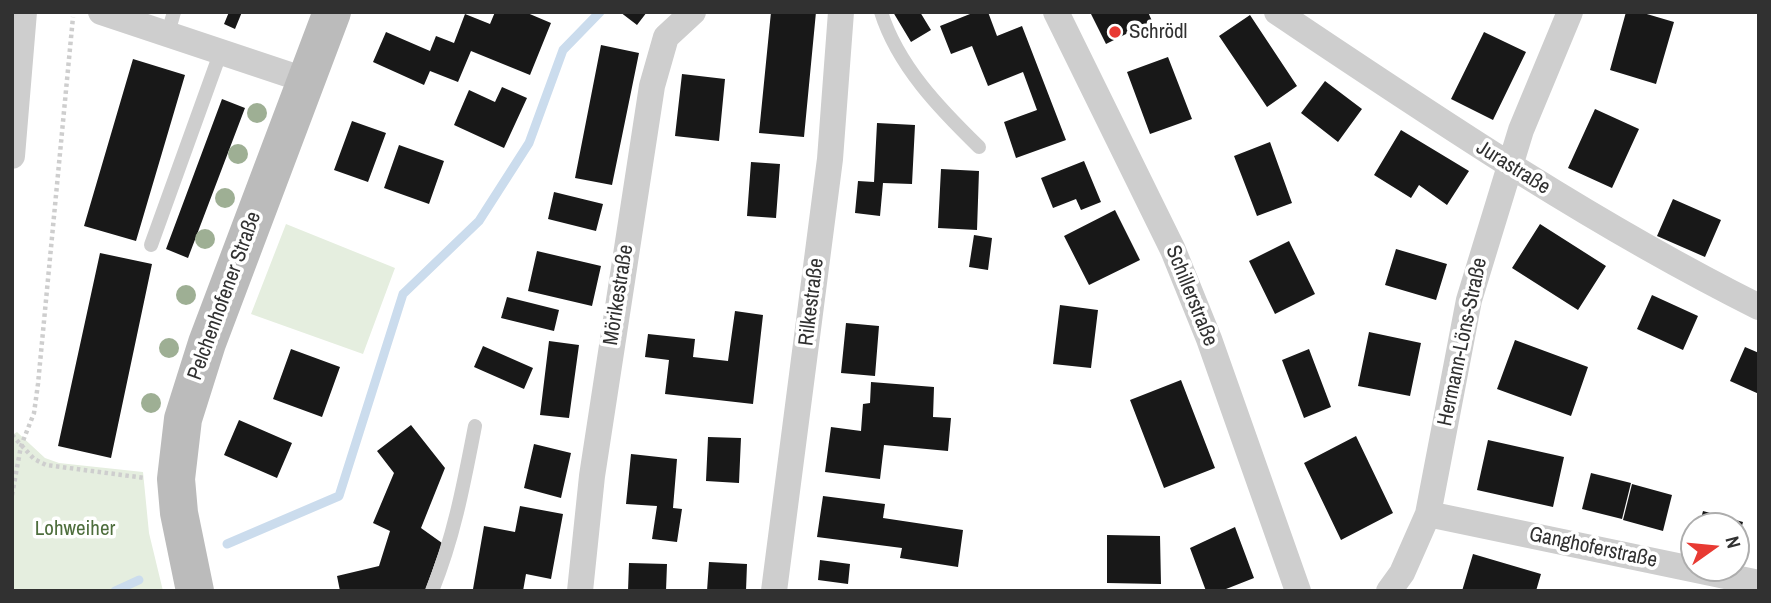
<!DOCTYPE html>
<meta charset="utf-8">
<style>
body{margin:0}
#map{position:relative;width:1771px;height:603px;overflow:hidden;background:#fff;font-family:"Archivo Narrow",sans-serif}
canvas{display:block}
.frame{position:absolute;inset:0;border:14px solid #313131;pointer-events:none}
.north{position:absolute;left:1680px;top:512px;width:70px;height:70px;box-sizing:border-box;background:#fff;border:2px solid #adadad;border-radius:50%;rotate:75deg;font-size:19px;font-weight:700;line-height:28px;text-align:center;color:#313131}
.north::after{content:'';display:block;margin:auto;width:24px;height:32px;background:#e83a33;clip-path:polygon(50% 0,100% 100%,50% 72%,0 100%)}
</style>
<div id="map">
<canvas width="1771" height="603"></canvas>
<div class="frame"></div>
<div class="north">N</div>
</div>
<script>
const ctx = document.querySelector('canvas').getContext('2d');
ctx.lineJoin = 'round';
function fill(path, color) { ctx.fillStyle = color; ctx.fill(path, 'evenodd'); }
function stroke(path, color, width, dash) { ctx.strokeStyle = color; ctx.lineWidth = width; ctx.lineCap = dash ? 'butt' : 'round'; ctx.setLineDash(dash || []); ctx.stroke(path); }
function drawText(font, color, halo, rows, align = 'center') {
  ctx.font = font + ' "Archivo Narrow",sans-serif'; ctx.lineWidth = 7; ctx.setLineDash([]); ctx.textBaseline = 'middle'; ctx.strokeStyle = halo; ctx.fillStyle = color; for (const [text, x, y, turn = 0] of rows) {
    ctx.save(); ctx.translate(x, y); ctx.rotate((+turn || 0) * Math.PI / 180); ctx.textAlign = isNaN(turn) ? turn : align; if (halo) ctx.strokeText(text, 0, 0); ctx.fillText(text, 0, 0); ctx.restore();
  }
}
const green = new Path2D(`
 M286,224L395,268L363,354L251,314Z
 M17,432L45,458L59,463L143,472L149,533L163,591H12V435Z`);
const stream = new Path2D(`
 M227,544L339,496L403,294L479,221L529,143L563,50L600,12
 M115,591L139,580`);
const building = new Path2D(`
 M229,12H242L235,29L224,24Z
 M495,12H525L551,23L530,75L471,51L458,82L430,71L424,85L373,62L386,32L430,51L436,36L454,43L465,14L490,24Z
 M620,12H647L637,25Z
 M771,12H816L804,137L759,133Z
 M893,12H920L931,30L911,42Z
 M975,12H988L997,36L1022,26L1066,140L1016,158L1004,122L1037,110L1023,72L988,86L972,46L951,54L940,26Z
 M1090,12H1148L1152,21L1106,44Z
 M1626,12H1640L1674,22L1656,84L1610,70Z
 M1250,15L1297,86L1267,107L1219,36Z
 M1484,32L1526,52L1493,120L1451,99Z
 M601,45L639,53L612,185L575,178Z
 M1168,57L1192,119L1150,134L1127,72Z
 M133,59L185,75L136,241L84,226Z
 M682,74L725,79L719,141L675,136Z
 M1325,81L1362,109L1338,142L1301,113Z
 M502,87L527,98L504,148L454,125L469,90L495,102Z
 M222,99L245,108L188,258L166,249Z
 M1595,109L1639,129L1612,188L1568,168Z
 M352,121L386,133L368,182L334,170Z
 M877,123L915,125L912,184L883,183L880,216L855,213L858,181L874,182Z
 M1401,130L1469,171L1447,205L1419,185L1411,198L1374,175Z
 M1270,142L1292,203L1257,216L1234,156Z
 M399,145L444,161L429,204L384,188Z
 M1084,161L1101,202L1081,210L1076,199L1053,208L1041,178Z
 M751,162L780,164L776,218L747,216Z
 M941,169L979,171L977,230L938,228Z
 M554,192L603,204L596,231L548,219Z
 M1673,199L1721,220L1705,257L1657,236Z
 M1115,210L1140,260L1089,285L1064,236Z
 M1540,224L1606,266L1578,310L1512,268Z
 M974,235L992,238L988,270L969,267Z
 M1289,241L1315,294L1275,314L1249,261Z
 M1396,249L1447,264L1436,300L1385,285Z
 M537,251L601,266L592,306L528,291Z
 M100,253L152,264L111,458L58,446Z
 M1652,295L1698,316L1683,350L1637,329Z
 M507,297L559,310L554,331L501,318Z
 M1060,305L1098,310L1091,368L1053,364Z
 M735,311L763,315L753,404L665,394L669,360L645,357L648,334L695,339L693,357L728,361Z
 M846,323L879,326L875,376L841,373Z
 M1369,332L1421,343L1410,396L1358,386Z
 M1515,340L1588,367L1571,416L1497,389Z
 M549,341L579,345L569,418L540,415Z
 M483,346L533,368L524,389L474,367Z
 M1745,347L1759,353V394L1730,381Z
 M291,349L340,367L322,417L273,399Z
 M1309,349L1331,407L1304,418L1282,360Z
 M1181,380L1215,468L1164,488L1130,400Z
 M871,382L934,387L933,417L951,418L948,451L884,445L880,479L825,472L831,427L861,431L863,404L870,403Z
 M239,420L292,443L277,478L224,455Z
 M411,425L445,468L421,528L442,543L425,591H340L337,576L379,566L390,531L373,523L394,473L377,451Z
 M1356,436L1393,513L1341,540L1304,463Z
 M708,437L741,438L739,483L706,481Z
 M1488,440L1564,457L1553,507L1477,490Z
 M534,444L571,453L561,498L524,488Z
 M631,454L677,459L673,508L682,509L677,542L652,539L657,506L626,504Z
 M1591,473L1631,483L1622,519L1582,509Z
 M1632,484L1672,495L1663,531L1623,520Z
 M823,496L885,504L883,518L963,530L958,567L900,558L902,548L817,537Z
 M520,506L563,514L551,579L526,574L523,591L473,589L484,526L515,532Z
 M1703,511L1743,522L1737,544L1736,526H1699Z
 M1235,527L1254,578L1221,591H1206L1190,548Z
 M1107,535L1160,536L1161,584L1107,583Z
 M1473,554L1541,574L1536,591H1462Z
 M820,560L850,564L848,584L818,580Z
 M709,562L747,564L746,591H707Z
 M629,563L667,564L666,591H628Z`);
const path = new Path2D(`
 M12,435L34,459L46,465L145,478
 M12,495L21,446L34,413L38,384L73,17`);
const lane = new Path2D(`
 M881,12C898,66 940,109 979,147
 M168,33L174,12
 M151,245L221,51
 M432,591C454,537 464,483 475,426`);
const street = new Path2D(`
 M101,12L305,80
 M1056,12L1173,250L1209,339L1298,591
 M1277,12C1434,117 1589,222 1759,307
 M12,156L24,12
 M1428,514L1759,583
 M580,591L592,476L652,86L666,37L693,12
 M774,591L830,159L841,12
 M1389,591L1402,573L1428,514L1469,300L1521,130L1570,12`);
const secondary = new Path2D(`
 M195,591L179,513L176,479L183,419L207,343L332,12`);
const trees = [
 [257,113],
 [238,154],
 [225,198],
 [205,239],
 [186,295],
 [169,348],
 [151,403]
];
const markers = [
 [1115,32,7,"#e83a33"]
];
const poiNames = [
 ["Schrödl",1129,32]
];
const streetNames = [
 ["Jurastraße",1513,168,32],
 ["Mörikestraße",619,295,-81],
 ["Pelchenhofener Straße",225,296,-70],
 ["Schillerstraße",1191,296,68],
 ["Rilkestraße",812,302,-83],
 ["Hermann-Löns-Straße",1463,342,-78],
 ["Ganghoferstraße",1593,548,12]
];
const parkNames = [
 ["Lohweiher",75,529]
];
fill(green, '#e5eedf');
stroke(stream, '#cbdced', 9);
fill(building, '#181818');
stroke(path, '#cecece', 4.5, [3.5, 3.5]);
stroke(lane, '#cecece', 14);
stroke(street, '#cecece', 26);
stroke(secondary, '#bbb', 38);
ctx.fillStyle = '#9eaf94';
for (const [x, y] of trees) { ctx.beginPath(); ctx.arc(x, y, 10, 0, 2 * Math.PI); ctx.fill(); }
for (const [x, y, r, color] of markers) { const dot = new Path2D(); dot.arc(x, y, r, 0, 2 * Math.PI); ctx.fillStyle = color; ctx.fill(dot); stroke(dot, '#fff', 2.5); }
drawText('21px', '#313131', '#fff', poiNames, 'left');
drawText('21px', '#313131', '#fff', streetNames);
drawText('21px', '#4e6e3d', '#fff', parkNames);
</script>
